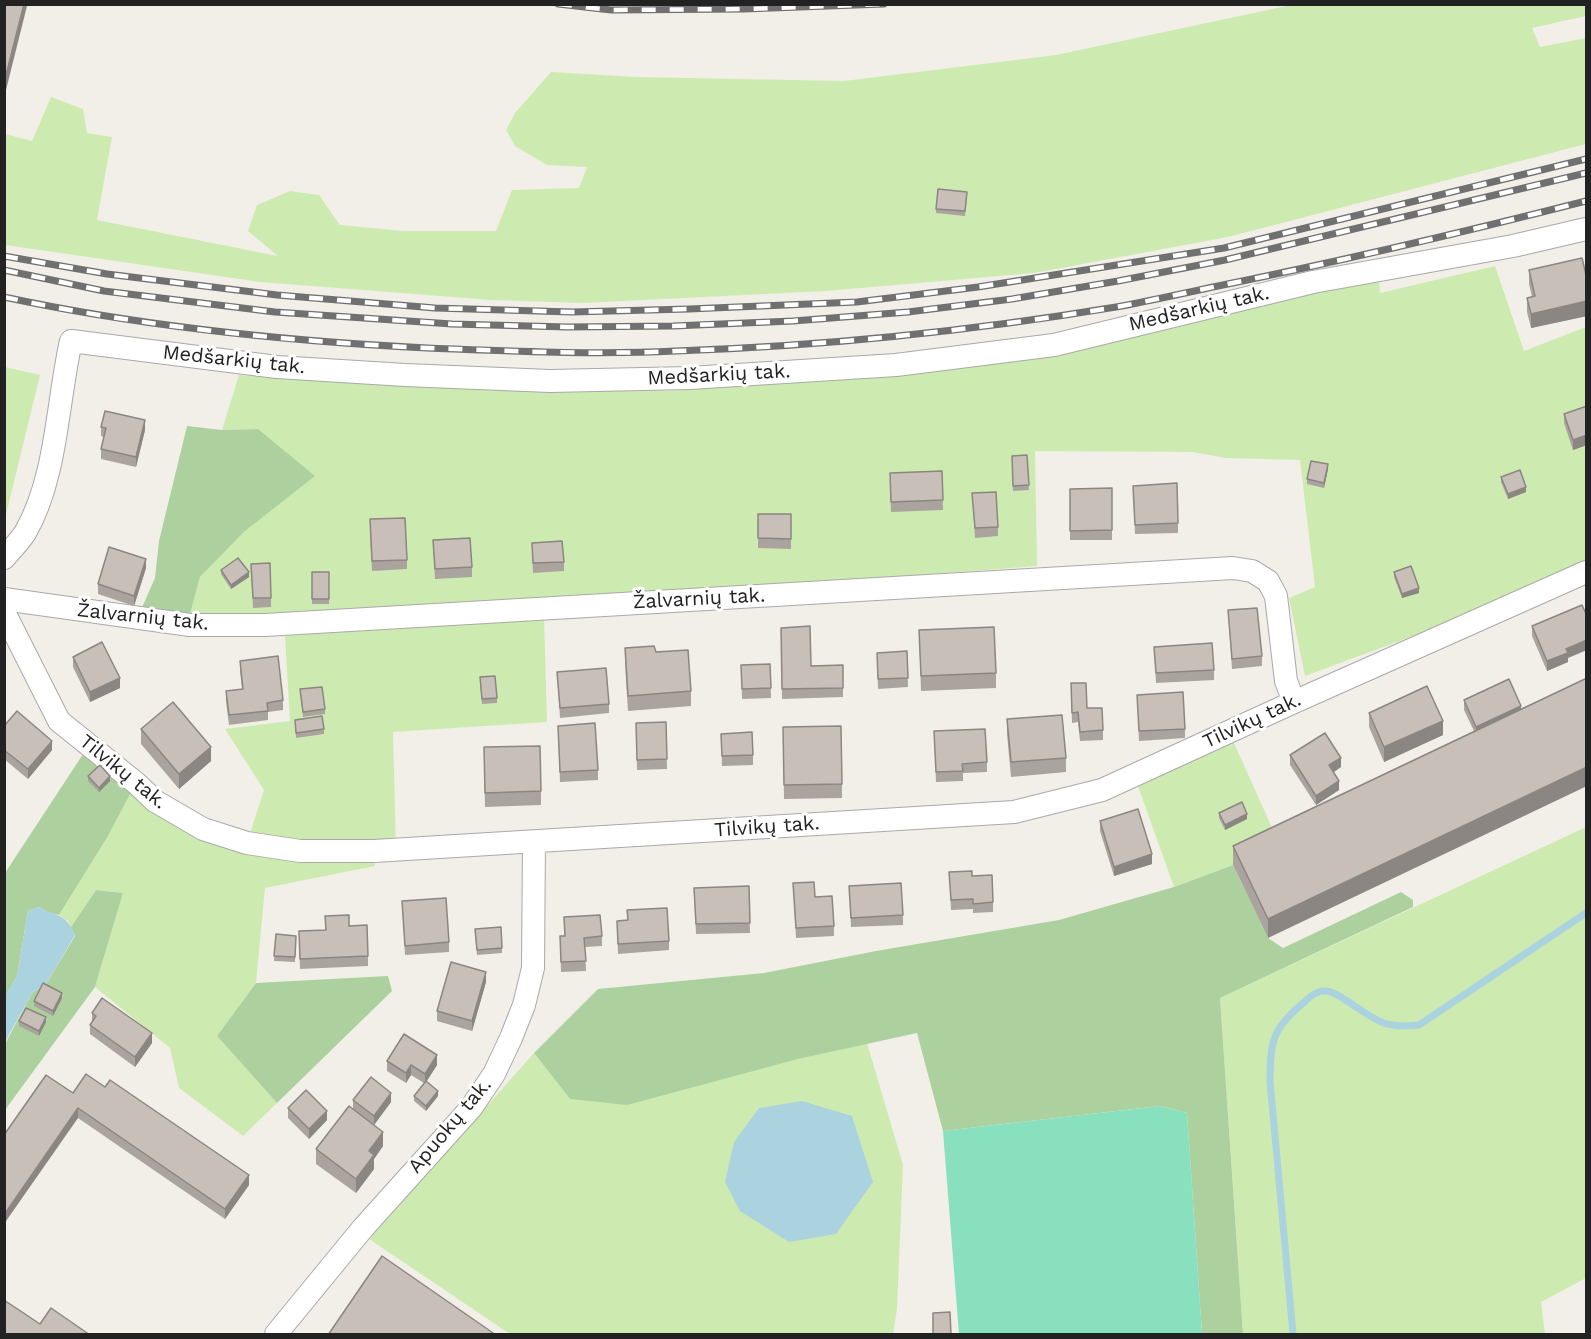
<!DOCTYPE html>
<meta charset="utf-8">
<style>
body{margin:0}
#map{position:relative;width:1591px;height:1339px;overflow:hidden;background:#f2efe9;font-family:"Work Sans",sans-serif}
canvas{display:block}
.frame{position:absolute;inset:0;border:6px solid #222;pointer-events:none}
</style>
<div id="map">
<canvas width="1591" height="1339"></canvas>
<div class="frame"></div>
</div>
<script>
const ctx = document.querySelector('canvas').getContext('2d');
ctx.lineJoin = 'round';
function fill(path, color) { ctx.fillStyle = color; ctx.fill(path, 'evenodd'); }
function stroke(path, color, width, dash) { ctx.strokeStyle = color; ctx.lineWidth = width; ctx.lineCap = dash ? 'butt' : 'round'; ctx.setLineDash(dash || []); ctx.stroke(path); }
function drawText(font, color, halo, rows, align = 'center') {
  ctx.font = font + ' "Work Sans",sans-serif'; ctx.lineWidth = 6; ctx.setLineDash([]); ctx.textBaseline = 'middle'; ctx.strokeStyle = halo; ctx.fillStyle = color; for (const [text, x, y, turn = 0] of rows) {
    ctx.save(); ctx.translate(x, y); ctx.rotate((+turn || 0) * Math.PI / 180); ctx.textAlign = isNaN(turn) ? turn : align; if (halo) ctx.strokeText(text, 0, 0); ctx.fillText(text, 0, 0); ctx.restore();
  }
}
const grass = new Path2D(`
 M1291,5H1586V16L1532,28L1540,47L1586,38V144L1228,237L1034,273L826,291L582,303L491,300L260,282L5,245V134L32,141L51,97L83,109L87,133L112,137L97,220L278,256L248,231L257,205L290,191L319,195L340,225L403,231H496L512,190L579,188L587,167L547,165L515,146L506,130L515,113L551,72L635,77L844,81L1056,55Z
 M1495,266L1524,351L1586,327V572L1305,676L1289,598L1315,587L1300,460L1225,458L1192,452L1035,451L1037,566L265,625L189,618L200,577L245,531L258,429L222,430L239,375L438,388L670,391L933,371L1078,349L1171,329L1379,276L1380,293Z
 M5,367L40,375L5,519L4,367Z
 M544,617L547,722L393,732L396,850L374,851L375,866L265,888L256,983L217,1036L277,1103L243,1136L179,1088L170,1048L95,987L123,893L96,890L71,927L68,921L59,915L108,836L136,783L247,843L264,790L225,729L290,721L285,636Z
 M1229,732L1279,843L1233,865L1174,887L1134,775Z
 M1586,827V1278L1541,1302L1545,1334H1243L1220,998Z
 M867,1043L903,1165L897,1309L893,1334H510L369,1239L534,1053L570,1099L798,1059Z`);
const forest = new Path2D(`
 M187,426L222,430L258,429L315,476L245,531L200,577L189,618L140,612L155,578L159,541Z
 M89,745L136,783L108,836L59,915L50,913L39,907L28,911L17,976L5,997V873Z
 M1233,865L1268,938L1283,948L1401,892L1413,900V907L1220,998L1243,1334H1202L1187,1113L1160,1106L943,1131L917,1033L798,1059L627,1105L570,1099L534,1053L598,989L764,973L876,951L1059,920L1174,887Z
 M96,890L123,893L95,987L5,1110V1044L32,993L46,984L75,936L71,927Z
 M388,976L392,991L277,1103L217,1036L256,983Z`);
const pitch = new Path2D(`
 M1160,1106L1187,1113L1202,1334H959L943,1131Z`);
const water = new Path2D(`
 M39,907C57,917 66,913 75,935L46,984L32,993L5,1042L4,997L17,976L28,911Z
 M802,1101L852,1116L873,1182L836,1234L789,1242L740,1211L725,1182L734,1142L759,1108Z`);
const stream = new Path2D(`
 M1293,1334L1270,1081C1270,1043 1272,1029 1302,1004C1309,998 1316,990 1326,991C1333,991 1341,997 1347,1001C1376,1020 1383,1029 1419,1025L1586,913`);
const minor = new Path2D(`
 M4,558C11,550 19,542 25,533C57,478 57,403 71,341L277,367L405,375L550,381L690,378L896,365L1054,345L1313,282L1513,246L1586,229
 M4,599L190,625H265L1233,568L1252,571L1268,581L1276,596L1286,681L1294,702
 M4,612L59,721L136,783L155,801L203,829L247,843L300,851H374L1014,812L1102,790L1294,702L1586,572
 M276,1334L363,1228L471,1108L494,1074L511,1038L524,1005L533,968L534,842`);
const rail = new Path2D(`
 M558,4L611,10L744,9L884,4
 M4,256L107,274L277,295L435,308L572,312L689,309L857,302L978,287L1224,248L1586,159
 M4,270L104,291L275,312L452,324L567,327L673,326L793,321L908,312L1012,299L1118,281L1225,260L1586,173
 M4,297C144,327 285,341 427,348C510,351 594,355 676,351C824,346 971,331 1116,307C1150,301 1184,293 1218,286C1342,261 1464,232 1586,201`);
const wall = new Path2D(`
 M967,197L965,216L936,213V209Z
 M1529,270L1587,279V316L1531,328L1527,312V298L1532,297L1529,284Z
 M1587,406V445L1573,450L1564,423V414Z
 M101,427L145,430L136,467L101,459V449L104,437L101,436Z
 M1027,455L1029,490L1013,491L1012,456Z
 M1328,469L1324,488L1307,484V479Z
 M942,471L943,510L891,512L890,483Z
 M1501,477L1526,492L1508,499L1501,482Z
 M1133,486L1178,523V533L1135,534Z
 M1112,488V540H1070V489Z
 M972,493L998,527V536L975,538Z
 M758,514H791V549L758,548Z
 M370,529L407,560V569L372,571Z
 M433,540L472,567V577L435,579Z
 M532,543L564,562V571L533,573Z
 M251,564L271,598V607L253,608Z
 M146,568L134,606L98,594V584Z
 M221,570L249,577L231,589L221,574Z
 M312,572H329V604H312Z
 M1394,572L1419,593L1402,598L1394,577Z
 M1228,610L1262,656V666L1232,669Z
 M1532,626L1568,658V662L1547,671L1532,636Z
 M781,628L811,666L843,665V697L782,699Z
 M919,630L996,673V688L921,691Z
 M1154,647L1214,670V680L1156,683Z
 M625,648L656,652L691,691V706L628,711L625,662Z
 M907,651L908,687L878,689L877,653Z
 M73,657L120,688L90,702L73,667Z
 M240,661L283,700V710L268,712V720L229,725L226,701V691L242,689L240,671Z
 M770,664L771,698L742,699L741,665Z
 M557,672L609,704V713L560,718Z
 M480,682L497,698V703L482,704Z
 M1071,683L1103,730V740L1080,741L1078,722L1072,723Z
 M300,689L325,709V714L303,717Z
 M1137,695L1185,729V738L1139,741Z
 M1464,700L1521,709L1268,938L1233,865V846L1474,731L1464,710Z
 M1369,713L1443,735L1384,762L1369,727Z
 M1007,719L1066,758V772L1011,777L1007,734Z
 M295,720L324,729V734L296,738Z
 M666,722L667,769L637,770L636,723Z
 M4,726L52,750L28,779L4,759Z
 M558,726L598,770V780L560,782Z
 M783,727L842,784V798L784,799Z
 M141,729L211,761L179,789L141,744Z
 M934,731L987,762V772L963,773V781L936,782Z
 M721,734L753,755V765L722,766Z
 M1290,755L1341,767L1334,772L1339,790L1316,805L1290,765Z
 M484,761L541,791V805L485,807Z
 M88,776L110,781L99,792L88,781Z
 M1219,813L1247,819L1225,830L1219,818Z
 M1100,821L1152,864L1114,876L1100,831Z
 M949,872L972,876L993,902V912L973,913V909L951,910Z
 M793,883L815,897L834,926V936L796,938Z
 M749,886L750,933L696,934L694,888Z
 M849,886L903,915V925L851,927Z
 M402,901L449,942V952L405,955Z
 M627,910L669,941V950L618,954L617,921L627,920Z
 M325,916L349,926L368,956V966L300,969L299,940L325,930Z
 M564,917L602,936V946L585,947L586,971L561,972L560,936H564Z
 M501,927L502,953L477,955L475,934Z
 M276,934L296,936L295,962L274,961Z
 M486,982L472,1031L437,1021V1011Z
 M62,998L53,1016L34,1006V1001Z
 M92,1013L152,1043L135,1067L90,1034V1025L92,1022Z
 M19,1021L46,1022L39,1036L19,1026Z
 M387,1061L437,1065L426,1082L438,1096L426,1111L414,1101V1096L424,1083L411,1075L406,1083L387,1071Z
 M73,1093L249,1185L225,1219L78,1118Z
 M353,1100L391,1102L374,1125L383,1146L374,1159V1169L356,1193L316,1164V1149L353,1109Z
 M288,1108L327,1120L309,1139L288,1118Z`);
const shadedWall = new Path2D(`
 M24,4H27V6L4,98V83Z
 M1587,301V316L1531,328V314Z
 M145,420V430L136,467V457Z
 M1587,435V445L1573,450V440Z
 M1328,464V469L1324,488V483Z
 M1526,487V492L1508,499V494Z
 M146,559V568L134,606V596Z
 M249,572V577L231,589V585Z
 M1419,588V593L1402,598V594Z
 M1587,640V650L1568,658V662L1547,671V661L1566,649Z
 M120,678V688L90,702V692Z
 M1521,706V716L1476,736V727Z
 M1443,721V735L1384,762V747Z
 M52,741V750L28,779V769Z
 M211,747V761L179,789V774Z
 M1341,758V767L1329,775V765Z
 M1587,767V786L1268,938V919Z
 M110,776V781L99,792V788Z
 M1339,781V790L1316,805V796Z
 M1247,814V819L1225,830V825Z
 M1152,854V864L1114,876V867Z
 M486,972V982L472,1031V1021Z
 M62,993V998L53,1016V1011Z
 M46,1017V1022L39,1036V1031Z
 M152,1033V1043L135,1067V1057Z
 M437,1055V1065L425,1084V1074Z
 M411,1065V1075L406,1083V1073Z
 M438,1091V1096L426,1111V1106Z
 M391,1093V1102L374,1125V1116Z
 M78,1108V1118L4,1224V1215Z
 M327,1111V1120L309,1139V1129Z
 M383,1132V1146L374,1159V1169L356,1193V1179L369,1151Z
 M249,1175V1185L225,1219V1209Z`);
const building = new Path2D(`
 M4,4H24L4,83Z
 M938,189L967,192L965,211L936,209Z
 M1582,258L1587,279V301L1531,314L1527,298L1535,296L1529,270Z
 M1587,406V435L1573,440L1564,414Z
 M105,411L145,420L136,457L101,449L106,428L101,427Z
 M1027,455L1029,485L1013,486L1012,456Z
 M1311,461L1328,464L1324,483L1307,479Z
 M1520,470L1526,487L1508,494L1501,477Z
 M942,471L943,500L891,502L890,473Z
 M1177,483L1178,523L1135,525L1133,486Z
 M1112,488V530L1070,531V489Z
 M996,492L998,527L975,528L972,493Z
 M758,514H791V539L758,538Z
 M405,518L407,560L372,561L370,519Z
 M470,538L472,567L435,569L433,540Z
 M562,541L564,562L533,563L532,543Z
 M109,547L146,559L134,596L98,584Z
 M238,558L249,572L231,585L221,570Z
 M270,563L271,598H253L251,564Z
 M1411,566L1419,588L1402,594L1394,572Z
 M312,572H329V599H312Z
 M1582,605L1587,616V640L1566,649L1568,653L1547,661L1532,626Z
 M1257,608L1262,656L1232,659L1228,610Z
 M810,626L811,666L843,665V688L782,689L781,628Z
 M994,627L996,673L921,676L919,630Z
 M102,642L120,678L90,692L73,657Z
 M1212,643L1214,670L1156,673L1154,647Z
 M654,646L656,652L688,650L691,691L628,696L625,648Z
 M907,651L908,678L878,679L877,653Z
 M278,656L283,700L267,703L268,711L229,715L226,691L243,689L240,661Z
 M770,664L771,688L742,689L741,665Z
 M606,668L609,704L560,708L557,672Z
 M495,676L497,698L482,699L480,677Z
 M1587,678V767L1268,919L1233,846Z
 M1509,679L1521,706L1476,727L1464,700Z
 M1071,683H1086L1087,708H1102L1103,730L1080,732L1078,712L1072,713Z
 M1427,686L1443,721L1384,747L1369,713Z
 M322,687L325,709L303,712L300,689Z
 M1183,692L1185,729L1139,731L1137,695Z
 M173,702L211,747L179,774L141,729Z
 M17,711L52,741L28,769L4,750V726Z
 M1062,715L1066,758L1011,762L1007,719Z
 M322,716L324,729L296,733L295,720Z
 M666,722L667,759L637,760L636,723Z
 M595,723L598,770L560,772L558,726Z
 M841,726L842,784L784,785L783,727Z
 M985,729L987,762L962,764L963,771L936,772L934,731Z
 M752,732L753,755L722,756L721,734Z
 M1325,733L1341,758L1329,765L1339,781L1316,796L1290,755Z
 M540,746L541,791L485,793L484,747Z
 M100,765L110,776L99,788L88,776Z
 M1242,802L1247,814L1225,825L1219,813Z
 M1138,809L1152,854L1114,867L1100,821Z
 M972,871V876L992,875L993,902L973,904V899L951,900L949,872Z
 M814,882L815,897L832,896L834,926L796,928L793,883Z
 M901,883L903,915L851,918L849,886Z
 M749,886L750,923L696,924L694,888Z
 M446,898L449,942L405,946L402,901Z
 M667,908L669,941L618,944L617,921L628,920L627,910Z
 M349,915V926L367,925L368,956L300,959L299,931L326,930L325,916Z
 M600,915L602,936L584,938L586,961L561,962L560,936H565L564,917Z
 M501,927L502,948L477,950L475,929Z
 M276,934L296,936L295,957L274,956Z
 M451,962L486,972L472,1021L437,1011Z
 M43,983L62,993L53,1011L34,1001Z
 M102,998L152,1033L135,1057L90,1025L96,1016L92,1013Z
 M26,1008L46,1017L39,1031L19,1021Z
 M404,1034L437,1055L425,1074L411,1065L406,1073L387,1061Z
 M86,1074L105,1087L110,1080L249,1175L225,1209L78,1108L4,1215V1135L46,1075L73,1093Z
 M371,1077L391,1093L374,1116L353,1100Z
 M426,1081L438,1091L426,1106L414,1096Z
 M306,1090L327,1111L309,1129L288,1108Z
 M349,1106L383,1132L369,1151L374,1155L356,1179L316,1149Z
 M382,1256L496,1335H328Z
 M4,1300L40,1324L51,1308L90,1335H4Z
 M950,1312L951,1335H933V1313Z`);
const streetNames = [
 ["Medšarkių tak.",1199,309,-13],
 ["Medšarkių tak.",234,360,6],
 ["Medšarkių tak.",719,375,-3],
 ["Žalvarnių tak.",699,599,-3],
 ["Žalvarnių tak.",143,617,6],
 ["Tilvikų tak.",1252,721,-25],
 ["Tilvikų tak.",123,772,39],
 ["Tilvikų tak.",767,827,-4],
 ["Apuokų tak.",450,1126,-50]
];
fill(grass, '#cdebb0');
fill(forest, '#add19e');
fill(pitch, '#88e0be');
fill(water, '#aad3df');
stroke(stream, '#aad3df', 7);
stroke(minor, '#a9a9a9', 24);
stroke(minor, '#fff', 22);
stroke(rail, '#707070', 7);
stroke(rail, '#fff', 4.5, [14]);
fill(wall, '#aba49e');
fill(shadedWall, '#8b8681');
fill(building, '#c7bfb8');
stroke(building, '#8b8681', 1.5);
drawText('20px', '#222', '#fff', streetNames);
</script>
